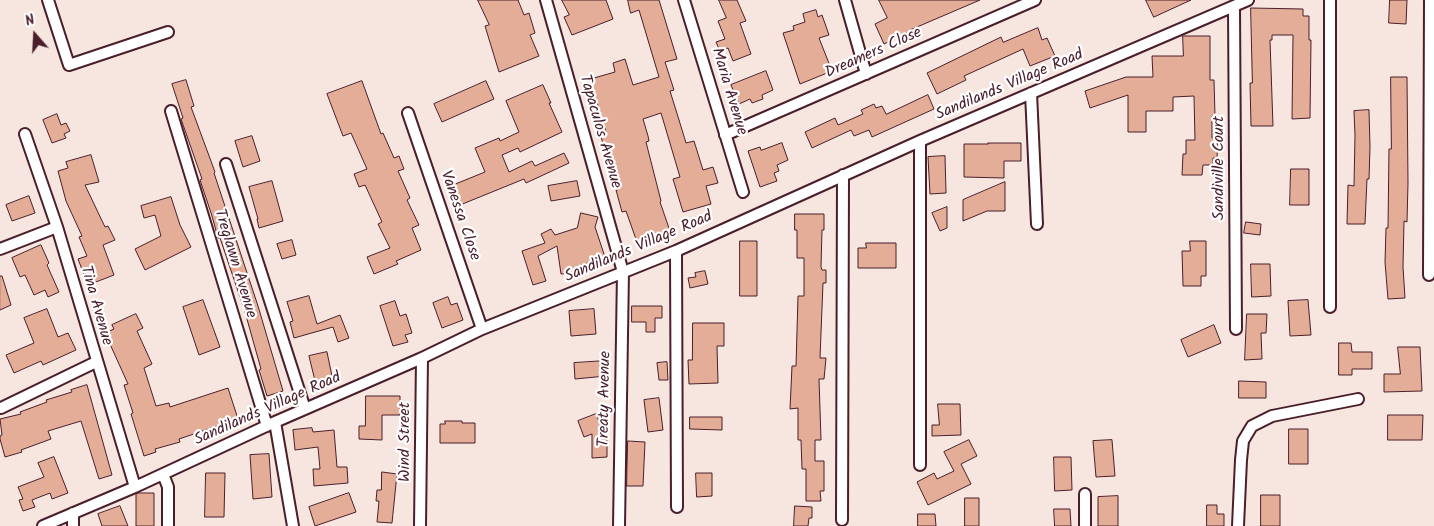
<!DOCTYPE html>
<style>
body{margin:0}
#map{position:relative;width:1434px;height:526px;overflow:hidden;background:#f7e6e0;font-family:Kalam,sans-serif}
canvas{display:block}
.north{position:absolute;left:10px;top:10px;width:50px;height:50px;-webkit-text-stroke:4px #fff;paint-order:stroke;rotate:341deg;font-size:14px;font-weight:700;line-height:20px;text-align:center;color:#4a1f2b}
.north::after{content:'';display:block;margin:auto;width:18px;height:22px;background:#4a1f2b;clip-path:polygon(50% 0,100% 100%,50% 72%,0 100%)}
</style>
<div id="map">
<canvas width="1434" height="526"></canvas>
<div class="north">N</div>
</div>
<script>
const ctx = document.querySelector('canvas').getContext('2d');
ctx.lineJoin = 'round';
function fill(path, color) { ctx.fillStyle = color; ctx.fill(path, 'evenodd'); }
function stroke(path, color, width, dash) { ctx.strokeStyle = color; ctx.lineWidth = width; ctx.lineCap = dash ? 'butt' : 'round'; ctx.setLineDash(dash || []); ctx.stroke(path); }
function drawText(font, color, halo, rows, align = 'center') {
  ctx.font = font + ' Kalam,sans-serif'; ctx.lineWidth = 4.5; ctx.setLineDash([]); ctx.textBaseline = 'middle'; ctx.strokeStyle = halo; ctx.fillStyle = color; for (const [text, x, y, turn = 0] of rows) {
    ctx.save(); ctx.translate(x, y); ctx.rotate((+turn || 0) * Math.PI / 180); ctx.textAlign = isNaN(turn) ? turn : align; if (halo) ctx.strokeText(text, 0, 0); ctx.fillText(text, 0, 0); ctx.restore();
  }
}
const building = new Path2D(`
 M478,0H518L524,15L529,13L535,33L530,35L539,56L499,72L485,26L489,25Z
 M562,0H606L613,19L572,35L564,17L569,15Z
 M628,0H659L677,59L665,62L674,90L670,91L679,120L686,143L694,141L703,170L713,167L718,183L706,186L711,204L683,212L673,179L680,177L661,113L643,119L648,136L649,141L646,142L661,201L660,202L670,231L637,242L626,211L622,212L616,190H618L600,134L606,132L595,96H592L587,80L615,72L613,63L625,59L633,85L659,77L639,10L631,13Z
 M719,0H737L746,21L740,23L751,54L733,61L728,48L720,51L716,42L725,39L718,21L726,18Z
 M879,0H980L910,30L911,31L884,44L875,24L887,18Z
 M1146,0H1191L1154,17Z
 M1390,0H1407L1406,24L1389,23Z
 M1251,8L1303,9V16H1309V40H1311L1310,118L1292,119L1293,35H1272V40H1270L1273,126H1251L1250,83H1252Z
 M816,10L818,17L822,15L829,35L819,38L832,71L800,84L783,33L794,30L793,26L805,22L803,14Z
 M1038,28L1042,40L1047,38L1055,56L1030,66L1023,49L964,76L966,80L937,94L927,73L1001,37L1003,42Z
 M1183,36H1210V80H1214L1215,116H1212V138H1218L1217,158H1213V165H1203L1202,175H1182L1183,154H1186V140H1195L1194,96L1173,97V111H1146V132H1128V95L1090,108L1085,91L1126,77H1153L1152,56H1183Z
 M766,71L773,90L762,95L763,99L752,103L750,99L739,104L731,85Z
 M1391,77H1407L1408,183L1407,222L1404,221L1403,267L1405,298L1388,299L1385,262L1386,228H1388L1389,149H1391Z
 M186,80L194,106L191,107L215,172L214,173L258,306L283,391L267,396L259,370L261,369L245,312L220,238H218L212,216L200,180L202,179L181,119L183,118L172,84Z
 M362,81L381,134L383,133L394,158L399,156L404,169L398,171L410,198L407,200L419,225L412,228L421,250L396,261L398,264L374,274L367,257L390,248L378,224L382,222L365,185L359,187L354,174L367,169L351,133L343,136L327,94Z
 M486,81L494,99L442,122L434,104Z
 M543,85L551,103H549L562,132L520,152L518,148L502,155L509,172L532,161L535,166L564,153L569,163L526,183L524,179L460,205L453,185L485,172L475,148L499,138L500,141L519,132L506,101Z
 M928,95L934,109L872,137L869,130L854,136L851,130L812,148L805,132L835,118L838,125L863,114L861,110L874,104L876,108L882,106L886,114Z
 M1369,110L1370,147L1369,179H1367L1365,224H1347L1348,185L1354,186L1355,135L1354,111Z
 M57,114L61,125L66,123L70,131L64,134L66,138L52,143L43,120Z
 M252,136L260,161L243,167L235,141Z
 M782,143L788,160L777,165L779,171L774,173L777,181L760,187L748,151L760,147L761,150Z
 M988,143H1021V161H1004V178L964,177V144H988Z
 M91,155L99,182L85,185L105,227L108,226L115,240L103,245L114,275L88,285L78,259L87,256L79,237L82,236L66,201L58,171L68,168L66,162Z
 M945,156L946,193L930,194L928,157Z
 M1291,169H1309V205H1290Z
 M272,181L283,221L259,228L257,219H258L249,187Z
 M577,181L580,196L551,201L548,186Z
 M1005,182V211H987L963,221V200Z
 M29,196L35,213L12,221L6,205Z
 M171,197L180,225L191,247L145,270L135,249L161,236L155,215L144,218L141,206Z
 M947,207V228L940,231L932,213Z
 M581,213L598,217L595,227L605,257L579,266L580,272L561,274L557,246L538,256L546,281L533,285L522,251L545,243L541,234L551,229L555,235L577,228Z
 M795,214H824V230H822L821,267L822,270H826V283H823L820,358H826L824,379H819L821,440H815V461H824V491H820L821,501H806V469H802L801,440H798V408L790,409L792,366H796L798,296H804V258H797V230H795Z
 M1246,222L1261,224L1260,235L1244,233Z
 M292,240L296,255L282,259L277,244Z
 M740,241H757V296H740Z
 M1190,241H1206V276H1201V286H1183L1182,251H1190Z
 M866,243H896V268H858V248H866Z
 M41,245L49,263L47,265L59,292L48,297L45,290L34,295L25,275L20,277L12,258Z
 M1251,264H1270L1271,296L1252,297Z
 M705,271L708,284L690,288L688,278L696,277L695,273Z
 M0,276H2L11,305L0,310Z
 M309,296L317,324L340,315L349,338L338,342L333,327L294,338L290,322L293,321L287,302Z
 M448,297L451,305L457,303L463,320L442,328L433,303Z
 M203,300L220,347L199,355L183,307Z
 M1308,300L1311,335L1290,336L1288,301Z
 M395,301L400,316L406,314L412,333L405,335L408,342L393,346L380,306Z
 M632,306H662V318H655V332H646V322H632Z
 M47,309L58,337L68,333L76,350L43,365L41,361L14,373L6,355L34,343L24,318Z
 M594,309L596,334L571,336L569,311Z
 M136,314L143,328L137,331L152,364L144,368L156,406L169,403L170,407L228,388L238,419L179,439L180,442L155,449L156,452L144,456L131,414L133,413L124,385L128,384L105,333L114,329L112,325Z
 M1247,314H1267L1266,333H1261L1262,359L1245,360Z
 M693,323H724V346H717L718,383L689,384L688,360H692Z
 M1214,325L1221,343L1188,357L1181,340Z
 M1339,343H1351L1352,352H1372V369H1352V375H1339Z
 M1398,347H1420L1422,391L1384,392V374H1400Z
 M327,352L333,381L316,385L309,356Z
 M605,361L606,376L575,379L574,363Z
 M667,362L668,380H659L657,363Z
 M1239,381L1266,382V398H1239Z
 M87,385L112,475L99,479L81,421L48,431L51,439L21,450L22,452L5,457L0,439V436L2,435L0,419L21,414L20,412L47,402L46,400L72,392L71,390Z
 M366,396H400V415H382V440L359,439V426H365Z
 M659,398L663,430L648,432L644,400Z
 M938,404H960L961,435L932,436V425H939Z
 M596,414L607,441V457L592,458V434L584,437L578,421Z
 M1388,415H1423L1422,440H1388Z
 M690,417H722V430L690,429Z
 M445,421H462V423H475V443H440V424H445Z
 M312,428L313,432L334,430L337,467H347L348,483L314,486L313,469H320L318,447L295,450L293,430Z
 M1289,429H1308V464H1289Z
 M969,440L977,456L961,464L971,484L928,505L917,482L934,473L937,479L954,471L944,452Z
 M1112,440L1115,476L1096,477L1093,441Z
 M628,441L645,442L643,486H627Z
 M269,454L272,497L253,499L250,455Z
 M54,457L68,493L52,499L50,493L32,500L35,507L23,511L19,500L23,499L18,487L44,477L38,463Z
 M1054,457H1071L1072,490L1055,491Z
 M382,472L397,474L392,523L377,522L379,501H376L377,490H381Z
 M206,473H225L224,517H205Z
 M696,473H712V496L697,497Z
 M139,493H154V526H136V494Z
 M349,493L356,512L315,526L309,507Z
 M1261,495H1280V526H1261Z
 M1118,496V526H1098V497Z
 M965,498H979V526H965Z
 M1207,505H1217V514H1224V526H1207Z
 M120,506L128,526H102L98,514Z
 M795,506L812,507V518H809L808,526H794Z
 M1054,509H1070L1071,526H1055Z
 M918,514H935L936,526H918Z`);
const street = new Path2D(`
 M48,0L69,65L168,32
 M546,0L623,272L619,526
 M684,0L743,192
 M845,0L866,74
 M1234,7L1236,329
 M1031,93L1037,224
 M171,111L267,426
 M408,113L482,329
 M25,134L57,227L135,487
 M725,135L1035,0
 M226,164L305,409
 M0,249L57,227
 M676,251L677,507
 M1429,275L1430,0
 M1330,307V0
 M1,408L96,362
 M275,422L293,526
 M920,465V141
 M163,474L168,487V526
 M73,513V526
 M842,520L843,175
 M43,526L135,487L275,422L422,358L482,329L676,251L920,141L1248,0
 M420,526L422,358
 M1085,526V494
 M1238,526L1241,460L1243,441L1252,426L1272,416L1358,399`);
const streetNames = [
 ["Dreamers Close",874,54,-24],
 ["Sandilands Village Road",1010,86,-23],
 ["Maria Avenue",728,92,73],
 ["Tapaculos Avenue",599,132,74],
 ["Sandiville Court",1220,168,-90],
 ["Vanessa Close",459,216,71],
 ["Sandilands Village Road",639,248,-23],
 ["Treglawn Avenue",234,264,73],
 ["Tina Avenue",95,306,74],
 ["Treaty Avenue",606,399,-89],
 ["Sandilands Village Road",268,410,-24],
 ["Wind Street",406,442,-90]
];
fill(building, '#e3ad97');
stroke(building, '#4a1f2b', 1);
stroke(street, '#4a1f2b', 14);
stroke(street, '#fff', 10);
drawText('16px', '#4a1f2b', '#fff', streetNames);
</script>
